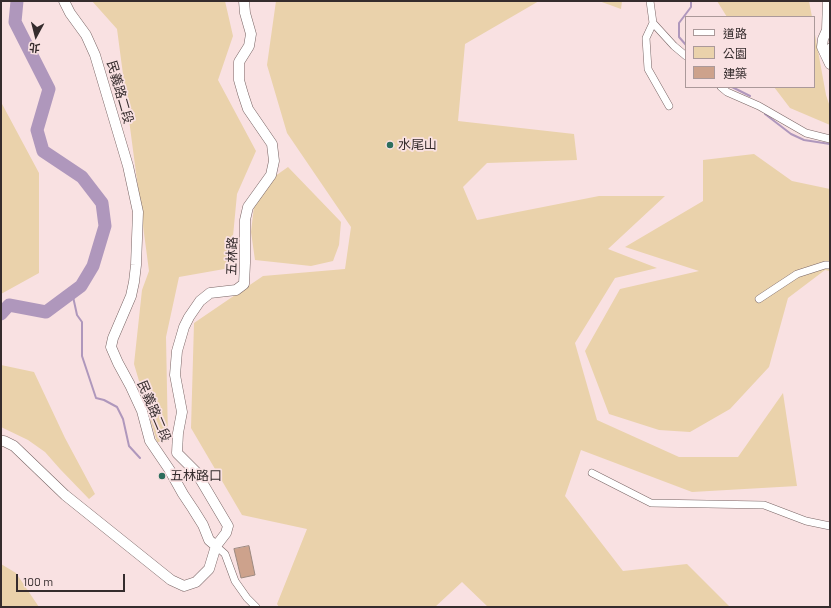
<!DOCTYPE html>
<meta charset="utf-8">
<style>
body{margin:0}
#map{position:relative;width:831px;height:608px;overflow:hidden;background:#f9e1e2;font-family:Barlow,"Noto Sans TC",sans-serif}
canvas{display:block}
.frame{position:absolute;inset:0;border:2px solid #352c2d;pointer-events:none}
.legend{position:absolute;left:685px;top:16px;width:130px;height:72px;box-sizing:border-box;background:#f9e1e2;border:1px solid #ab999a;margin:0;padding:5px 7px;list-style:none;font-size:12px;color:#352c2d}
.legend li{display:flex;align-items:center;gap:8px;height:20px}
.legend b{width:20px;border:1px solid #ab999a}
.north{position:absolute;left:16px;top:16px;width:40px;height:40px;-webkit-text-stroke:3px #f9e1e2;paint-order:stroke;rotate:187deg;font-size:11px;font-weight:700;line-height:16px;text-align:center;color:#352c2d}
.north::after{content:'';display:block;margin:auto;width:14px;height:18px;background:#352c2d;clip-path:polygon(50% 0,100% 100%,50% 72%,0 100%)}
.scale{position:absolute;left:16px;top:574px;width:109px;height:18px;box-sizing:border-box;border:2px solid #352c2d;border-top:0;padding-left:5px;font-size:12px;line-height:14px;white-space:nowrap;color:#352c2d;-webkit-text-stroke:3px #f9e1e2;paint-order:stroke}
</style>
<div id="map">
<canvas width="831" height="608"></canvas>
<div class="frame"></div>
<ul class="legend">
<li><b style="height:5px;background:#fff"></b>道路</li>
<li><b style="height:11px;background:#ead2ab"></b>公園</li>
<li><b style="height:11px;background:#cda28c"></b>建築</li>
</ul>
<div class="north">北</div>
<div class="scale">100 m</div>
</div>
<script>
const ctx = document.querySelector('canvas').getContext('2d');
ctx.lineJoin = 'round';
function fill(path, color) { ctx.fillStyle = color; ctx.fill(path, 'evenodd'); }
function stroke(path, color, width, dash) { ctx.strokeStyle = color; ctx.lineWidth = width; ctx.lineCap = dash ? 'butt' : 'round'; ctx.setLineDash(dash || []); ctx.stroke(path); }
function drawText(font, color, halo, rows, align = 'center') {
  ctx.font = font + ' Barlow,"Noto Sans TC",sans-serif'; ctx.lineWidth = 3.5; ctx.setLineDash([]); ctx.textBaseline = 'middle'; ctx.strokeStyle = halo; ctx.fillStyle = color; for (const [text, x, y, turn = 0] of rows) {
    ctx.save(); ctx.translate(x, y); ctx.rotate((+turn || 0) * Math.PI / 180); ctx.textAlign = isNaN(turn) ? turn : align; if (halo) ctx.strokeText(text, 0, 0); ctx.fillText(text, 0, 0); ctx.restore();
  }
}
const green = new Path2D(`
 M92,1H225L233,36L218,80L256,151L237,194L230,268L179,277L166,337L168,441L157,442L134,364L142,290L149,271L117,29Z
 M276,1H539L465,44L458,121L574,134L577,160L487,163L463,187L477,220L599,196H665L608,249L657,268L615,278L575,343L597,420L679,457H738L783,393L797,486L692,492L581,450L565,496L623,571L687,564L730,607H488L462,582L435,607H279L277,604L307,529L242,515L191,428L194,323L263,276L345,269L351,227L287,133L267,65Z
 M599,1H622L621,9Z
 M717,1H809L812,17H727Z
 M814,29L826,95L830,107V125L790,108L774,87H814Z
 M1,102L39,173V273L1,294Z
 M754,154L792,181L830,189V271L825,270L788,298L769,367L730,409L690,432L659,430L609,414L585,351L620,289L699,271L625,247L703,201V160Z
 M288,167L341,222L339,245L333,261L311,266L255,260L251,232L255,198L271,179Z
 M1,365L34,372L65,438L95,494L89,499L60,469L45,452L28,440L1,427Z
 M1,564L16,573L39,607H1Z`);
const stream = new Path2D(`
 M686,45L679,37V23L691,7V1
 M732,87L750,96
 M765,114L791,134L804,140L830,144
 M72,292L77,315L82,322V356L96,398L104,400L117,407L123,419L129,446L140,458`);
const river = new Path2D(`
 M1,314L9,305L46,312L81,286L93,266L105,226L102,203L82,177L43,151L37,130L49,89L15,22L17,1`);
const building = new Path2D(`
 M249,546L255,575L241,578L234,549Z`);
const street = new Path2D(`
 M650,1L653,23L674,46L686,56
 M653,23L646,38L648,69L669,106
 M825,55L830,47
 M721,87L727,92L759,106L806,133L830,139
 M759,299L797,274L825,265H830
 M592,473L651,503L764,505L806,521L830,526
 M216,546L225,554L235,581L247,598L256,607`);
const secondary = new Path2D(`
 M64,1L70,13L86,35L95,55L128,166L138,212L136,265L134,282L131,296L113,338L111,347L118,363L130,385L142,411L150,441L169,469L183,494L193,509L203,525L209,540L216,546
 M828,1L827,30L823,39L822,47L830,64
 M1,441H4L14,446L65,495L171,580L184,586L196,582L209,569L216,546L226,533L228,526L196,472L177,453L178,433L182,412L175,375L177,351L184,327L189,317L200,301L210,293L236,290L244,284L245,263V220L248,207L271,175L274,161L272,144L248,109L243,94L239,80V62L249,46L251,34L245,13L244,1`);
const markers = [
 [390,145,4,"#2d6e5d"],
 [162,476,4,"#2d6e5d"]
];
const streetNames = [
 ["民義路二段",120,92,74],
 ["五林路",232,256,-88],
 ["民義路二段",154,411,67]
];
const poiNames = [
 ["水尾山",398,145],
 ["五林路口",170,476]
];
fill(green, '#ead2ab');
stroke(stream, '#af97bc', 2);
stroke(river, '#af97bc', 13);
fill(building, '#cda28c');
stroke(building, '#9c8980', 1);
stroke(street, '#796565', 8);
stroke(secondary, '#796565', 11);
stroke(street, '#fff', 7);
stroke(secondary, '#fff', 10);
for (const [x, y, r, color] of markers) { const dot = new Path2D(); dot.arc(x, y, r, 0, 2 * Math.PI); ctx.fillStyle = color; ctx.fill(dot); stroke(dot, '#f9e1e2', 1.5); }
drawText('13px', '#352c2d', '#f9e1e2', streetNames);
drawText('13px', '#352c2d', '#f9e1e2', poiNames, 'left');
</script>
